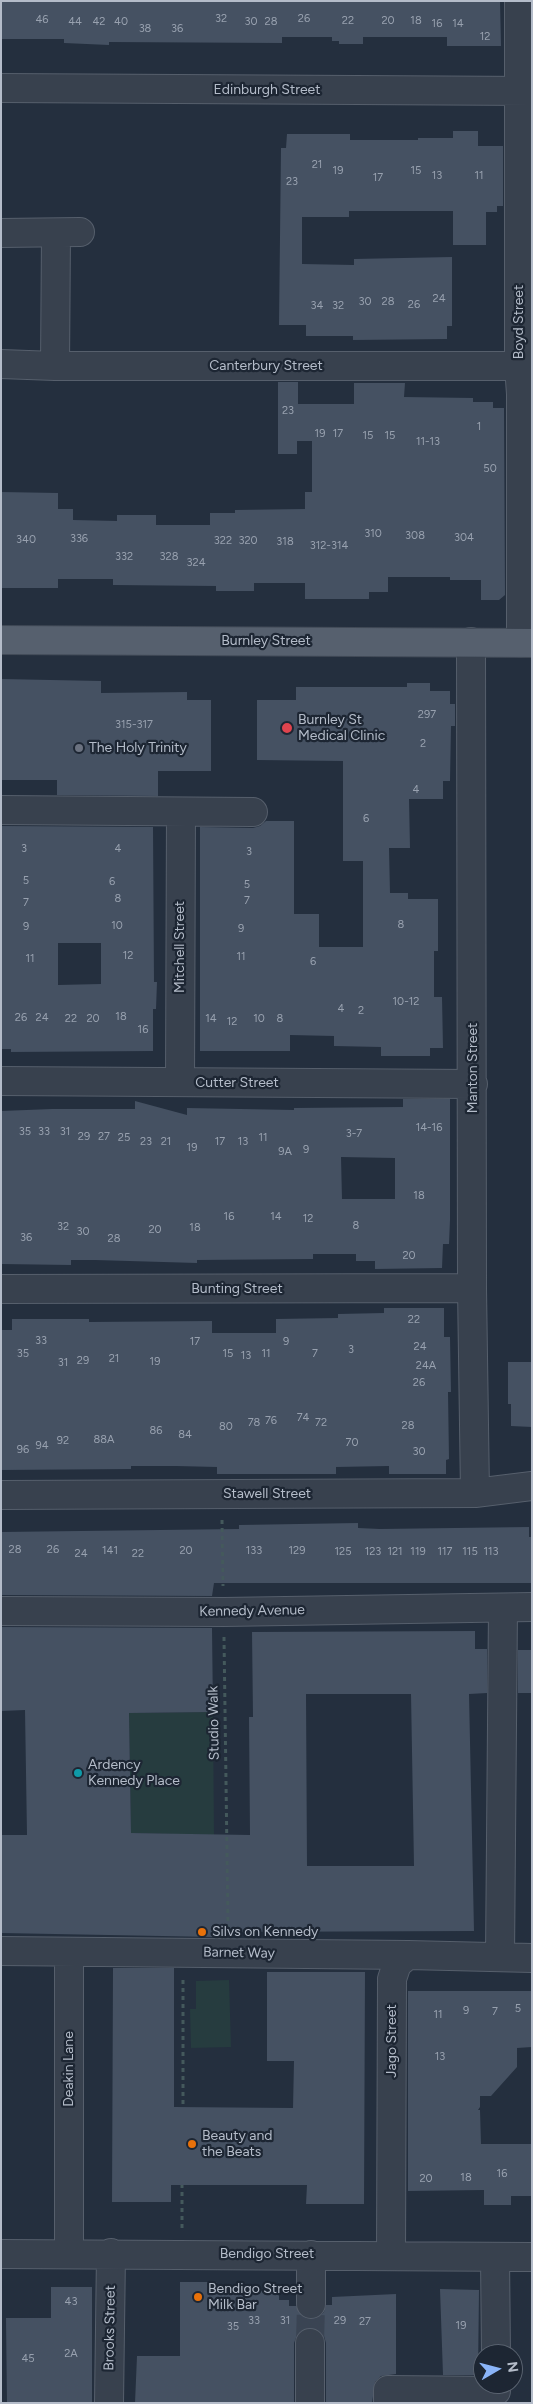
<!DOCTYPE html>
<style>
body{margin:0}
#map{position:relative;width:533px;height:2404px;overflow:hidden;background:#242f3e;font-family:Figtree,sans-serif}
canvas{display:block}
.frame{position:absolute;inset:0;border:2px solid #b4bcc9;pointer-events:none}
.north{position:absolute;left:473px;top:2344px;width:50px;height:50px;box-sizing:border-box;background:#1d2633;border:1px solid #59626f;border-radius:50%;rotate:82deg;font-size:14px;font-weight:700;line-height:20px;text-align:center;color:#b4bcc9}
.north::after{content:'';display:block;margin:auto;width:18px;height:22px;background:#8ab4f8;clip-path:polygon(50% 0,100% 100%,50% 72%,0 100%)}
</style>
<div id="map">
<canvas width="533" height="2404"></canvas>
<div class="frame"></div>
<div class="north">N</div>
</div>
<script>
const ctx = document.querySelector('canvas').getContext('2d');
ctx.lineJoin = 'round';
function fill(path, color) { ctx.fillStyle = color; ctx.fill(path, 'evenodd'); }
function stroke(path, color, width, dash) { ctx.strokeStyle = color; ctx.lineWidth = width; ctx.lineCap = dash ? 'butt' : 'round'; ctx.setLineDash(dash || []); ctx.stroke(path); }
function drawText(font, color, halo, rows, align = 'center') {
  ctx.font = font + ' Figtree,sans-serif'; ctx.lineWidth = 4.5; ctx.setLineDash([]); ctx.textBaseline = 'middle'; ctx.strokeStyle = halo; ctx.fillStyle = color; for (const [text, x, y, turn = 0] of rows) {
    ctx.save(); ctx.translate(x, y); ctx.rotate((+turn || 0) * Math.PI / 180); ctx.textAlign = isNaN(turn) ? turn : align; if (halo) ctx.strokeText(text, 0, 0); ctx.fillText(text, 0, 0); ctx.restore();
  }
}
const green = new Path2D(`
 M213,1712L214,1835L131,1833L129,1713Z
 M229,1980L231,2047L191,2048L190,2009H196V1981Z`);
const building = new Path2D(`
 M1,1H500L501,46H447V37H363V44H339V41H332V37H282V43L109,42V45L64,43V39H1Z
 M453,131H478V146H503V206H497V212H486V245H453V211H349V217H302V264L354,265V259L452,257V326H447V339L353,340V336H306V325H279L281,148H286L287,134H350V140H418V138H453Z
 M278,382H298V404H354V383H405L404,397L473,398V402H493V408H504L505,595L499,600H481V580H450V577H388V592H369V599H305V583H254V591H216V586L113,585V579H58V588H1V492L58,493V509H73V520L117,521V515H156V525H210V513H235V510L305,509V492H312V441H297V454H278Z
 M1,679L101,681V693L187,692V700H211V771H158V796L57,795V780H1Z
 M407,683H430V691H450V704H455V726H451L450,781H443V799H409L410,848H389L390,893H408V899H438V951H434V997H442L443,1048H430V1056H381V1047L334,1046V1036L290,1035V1051H200V827L253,828L260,826L266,821H294V914H319V947H363V861H343V761L257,760V700H296V687H407Z
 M1,826L153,827L154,982H157L156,1009H153V1051L11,1052V1049H1ZM58,943H101V984L58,985Z
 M403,1099H450V1220L449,1244H443L442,1268L375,1269V1261H356V1254H313V1259L197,1260V1263L95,1260H71V1265L1,1264V1111L52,1109H135V1101L187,1115V1108L294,1110V1108L403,1107ZM341,1157L395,1158V1199H342Z
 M384,1308H444V1337H450L451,1392H448L449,1459L446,1460V1474H389V1466L336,1467V1474H217V1467L176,1466H131V1469L1,1470V1330H12V1319H89V1322L212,1321V1333H276V1319L338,1318V1314L384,1313Z
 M508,1362H532V1427L511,1426V1404H508Z
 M358,1523V1528L380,1529L529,1527V1537H532V1583H214L212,1596L1,1595V1532L239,1529V1525Z
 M1,1627L212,1628L213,1712L129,1713L131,1833L250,1835L249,1717H253L252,1632L475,1631V1649H487V1693L469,1694L474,1931L215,1932V1937L1,1933V1835H27L25,1710L1,1711ZM306,1694H411L414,1866H307Z
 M518,1650H532V1693H518Z
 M113,1968H174V2107L293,2108L294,2061H267V1972H365L364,2204H306L307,2185H171V2202H112Z
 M408,1991H532V2047L517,2048V2067L491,2096H480V2107L478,2110H480L481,2144H532V2196H511V2205H484V2190L408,2191Z
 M180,2282H217V2290L279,2291V2300H289V2306H296L303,2317L311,2320L319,2317L324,2312L326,2305H332V2297L396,2294V2374L381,2376L375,2382L372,2403H326V2343L324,2336L318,2330L310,2327L303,2329L297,2335L294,2343V2403H135L137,2356H180Z
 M51,2287H92V2403H7L6,2318H51Z
 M440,2289L479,2290L478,2375H443Z`);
const minorTunnel = new Path2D(`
 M310,2343L311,2304`);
const path = new Path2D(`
 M222,1520L223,1586
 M224,1637L228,1926
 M183,1980V2107
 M182,2228V2185`);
const minor = new Path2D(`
 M519,1V366L521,394V643
 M1,88L532,91
 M1,233L80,232
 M1,364L55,366H532
 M55,366L56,233
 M471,642L472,1288L475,1493
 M1,810L253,812
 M1,1081L473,1084
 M180,1082L181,812
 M1,1289L472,1288
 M1,1495L475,1493L532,1486
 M1,1611L224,1612L532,1607
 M1,1951L408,1955
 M500,1957L503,1608
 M1,2254L532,2257
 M69,2254V1952
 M391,2256L392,1979L397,1964L408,1955L532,1958
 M495,2258L496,2354
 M311,2304V2255
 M310,2343V2403
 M109,2403L111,2253
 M388,2403V2390L496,2391`);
const major = new Path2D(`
 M1,640L532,643`);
const markers = [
 [287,728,6,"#e0444e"],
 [79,748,5,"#6b7280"],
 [78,1773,5,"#0f9aa8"],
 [202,1932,5,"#e8710a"],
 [192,2144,5,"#e8710a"],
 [198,2297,5,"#e8710a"]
];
const numberNames = [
 ["32",221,19],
 ["26",304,19],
 ["46",42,20],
 ["22",348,21],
 ["20",388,21],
 ["18",416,21],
 ["44",75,22],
 ["42",99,22],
 ["40",121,22],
 ["30",251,22],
 ["28",271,22],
 ["16",437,24],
 ["14",458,24],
 ["38",145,29],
 ["36",177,29],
 ["12",485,37],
 ["21",317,165],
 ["19",338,171],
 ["15",416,171],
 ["13",437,176],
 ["11",479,176],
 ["17",378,178],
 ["23",292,182],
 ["24",439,299],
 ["30",365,302],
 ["28",388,302],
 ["26",414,305],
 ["34",317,306],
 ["32",338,306],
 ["23",288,411],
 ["1",479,427],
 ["19",320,434],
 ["17",338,434],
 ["15",368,436],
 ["15",390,436],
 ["11-13",428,442],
 ["50",490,469],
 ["310",373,534],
 ["308",415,536],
 ["304",464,538],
 ["336",79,539],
 ["340",26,540],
 ["322",223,541],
 ["320",248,541],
 ["318",285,542],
 ["312-314",329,546],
 ["332",124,557],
 ["328",169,557],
 ["324",196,563],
 ["297",427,715],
 ["315-317",134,725],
 ["2",423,744],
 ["4",416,790],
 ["6",366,819],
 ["3",24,849],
 ["4",118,849],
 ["3",249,852],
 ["5",26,881],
 ["6",112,882],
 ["5",247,885],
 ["8",118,899],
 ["7",247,901],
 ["7",26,903],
 ["8",401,925],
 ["10",117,926],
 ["9",26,927],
 ["9",241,929],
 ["12",128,956],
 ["11",241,957],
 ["11",30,959],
 ["6",313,962],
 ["10-12",406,1002],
 ["4",341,1009],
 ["2",361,1011],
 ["18",121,1017],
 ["26",21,1018],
 ["24",42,1018],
 ["22",71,1019],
 ["20",93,1019],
 ["14",211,1019],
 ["10",259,1019],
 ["8",280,1019],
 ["12",232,1022],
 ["16",143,1030],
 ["14-16",429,1128],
 ["35",25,1132],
 ["33",44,1132],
 ["31",65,1132],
 ["3-7",354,1134],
 ["29",84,1137],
 ["27",104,1137],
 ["25",124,1138],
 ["11",263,1138],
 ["23",146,1142],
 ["21",166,1142],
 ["17",220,1142],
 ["13",243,1142],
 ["19",192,1148],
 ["9",306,1150],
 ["9A",285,1152],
 ["18",419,1196],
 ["16",229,1217],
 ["14",276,1217],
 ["12",308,1219],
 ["8",356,1226],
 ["32",63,1227],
 ["18",195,1228],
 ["20",155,1230],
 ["30",83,1232],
 ["36",26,1238],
 ["28",114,1239],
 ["20",409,1256],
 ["22",414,1320],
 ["33",41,1341],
 ["17",195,1342],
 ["9",286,1342],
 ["24",420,1347],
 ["3",351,1350],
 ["35",23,1354],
 ["15",228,1354],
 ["11",266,1354],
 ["7",315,1354],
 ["13",246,1356],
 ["21",114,1359],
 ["29",83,1361],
 ["19",155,1362],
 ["31",63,1363],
 ["24A",426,1366],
 ["26",419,1383],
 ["74",303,1418],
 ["76",271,1421],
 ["78",254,1423],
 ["72",321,1423],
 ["28",408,1426],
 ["80",226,1427],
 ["86",156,1431],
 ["84",185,1435],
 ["88A",104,1440],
 ["92",63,1441],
 ["70",352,1443],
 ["94",42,1446],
 ["96",23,1450],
 ["30",419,1452],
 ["28",15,1550],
 ["26",53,1550],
 ["141",110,1551],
 ["20",186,1551],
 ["133",254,1551],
 ["129",297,1551],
 ["125",343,1552],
 ["123",373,1552],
 ["121",395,1552],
 ["119",418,1552],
 ["117",445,1552],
 ["115",470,1552],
 ["113",491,1552],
 ["24",81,1554],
 ["22",138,1554],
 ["5",518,2009],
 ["9",466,2011],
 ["7",495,2012],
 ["11",438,2015],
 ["13",440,2057],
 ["16",502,2174],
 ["18",466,2178],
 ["20",426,2179],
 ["43",71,2302],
 ["33",254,2321],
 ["31",285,2321],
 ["29",340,2321],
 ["27",365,2322],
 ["19",461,2326],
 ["35",233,2327],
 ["2A",71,2354],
 ["45",28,2359]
];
const streetNames = [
 ["Edinburgh Street",267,90],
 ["Boyd Street",519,322,-90],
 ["Canterbury Street",266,366],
 ["Burnley Street",266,641],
 ["Mitchell Street",180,947,-90],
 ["Manton Street",473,1068,-90],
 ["Cutter Street",237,1083],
 ["Bunting Street",237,1289],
 ["Stawell Street",267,1494],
 ["Kennedy Avenue",252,1611,-1],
 ["Studio Walk",214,1723,-91],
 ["Barnet Way",239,1953,1],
 ["Jago Street",392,2041,-90],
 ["Deakin Lane",69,2069,-90],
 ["Bendigo Street",267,2254],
 ["Brooks Street",110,2328,-89]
];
const poiNames = [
 ["Burnley St",298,720],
 ["Medical Clinic",298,736],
 ["The Holy Trinity",89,748],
 ["Ardency",88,1765],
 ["Kennedy Place",88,1781],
 ["Silvs on Kennedy",212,1932],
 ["Beauty and",202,2136],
 ["the Beats",202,2152],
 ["Bendigo Street",208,2289],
 ["Milk Bar",208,2305]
];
fill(green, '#263c3f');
fill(building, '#455162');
stroke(minorTunnel, '#3a4453', 28, [28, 14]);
stroke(minor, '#565f6c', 30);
stroke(major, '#414a57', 30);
stroke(path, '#44595c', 3, [4, 4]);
stroke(minor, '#38414e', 28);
stroke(major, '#56606e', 28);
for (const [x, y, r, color] of markers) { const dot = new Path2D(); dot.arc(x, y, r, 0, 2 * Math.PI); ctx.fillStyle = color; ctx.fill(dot); stroke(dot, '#1d2633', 2); }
drawText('11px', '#98a1af', null, numberNames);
drawText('14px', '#b4bcc9', '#1d2633', streetNames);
drawText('14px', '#b4bcc9', '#1d2633', poiNames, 'left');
</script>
